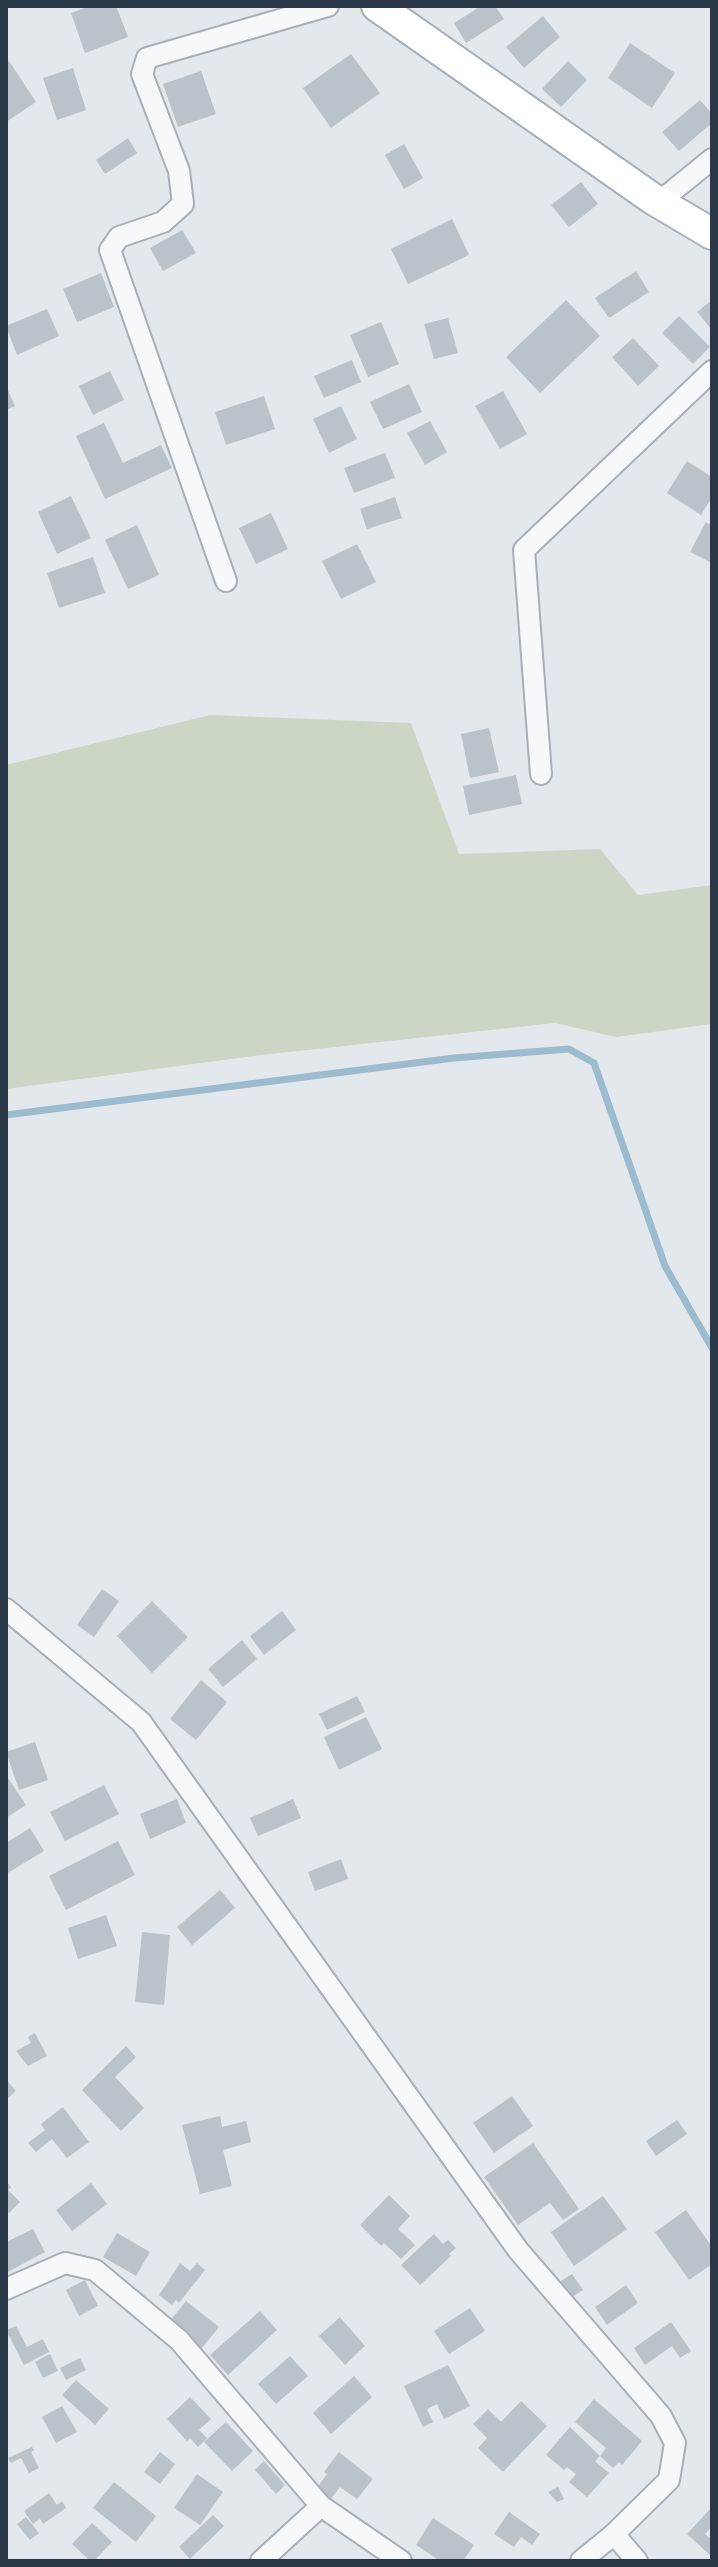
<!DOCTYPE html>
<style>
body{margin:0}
#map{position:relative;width:718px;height:2567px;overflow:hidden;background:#e3e8ec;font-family:Inter,sans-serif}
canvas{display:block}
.frame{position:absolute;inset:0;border:8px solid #2a3746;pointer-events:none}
</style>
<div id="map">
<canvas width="718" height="2567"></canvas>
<div class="frame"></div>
</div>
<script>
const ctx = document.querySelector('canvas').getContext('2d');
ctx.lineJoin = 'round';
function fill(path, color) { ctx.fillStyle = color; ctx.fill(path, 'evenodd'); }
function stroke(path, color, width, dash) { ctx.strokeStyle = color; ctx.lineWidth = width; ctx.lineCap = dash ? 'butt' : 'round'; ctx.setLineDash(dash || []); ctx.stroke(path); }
const green = new Path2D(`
 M210,715L411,723L459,854L600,849L638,895L712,885V1024L616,1037L555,1023L261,1055L6,1089V765Z`);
const stream = new Path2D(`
 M6,1115L454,1058L569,1049L594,1063L665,1266L712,1348`);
const building = new Path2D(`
 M90,6H116L128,37L85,53L71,13Z
 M481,6H495L504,19L466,43L454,23Z
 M543,16L560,37L524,68L506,47Z
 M630,43L675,73L652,108L608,78Z
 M351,54L380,93L331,128L303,88Z
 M9,61L36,102L6,122V63Z
 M568,61L587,80L561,107L542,89Z
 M73,68L86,110L57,120L43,78Z
 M201,71L216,114L178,127L163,84Z
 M700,100L712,114V123L679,151L662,132Z
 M128,138L137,153L105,174L96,160Z
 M404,144L423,178L404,189L385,155Z
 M581,182L598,204L569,227L551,205Z
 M452,219L469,255L408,284L391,249Z
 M182,230L196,253L163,271L150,248Z
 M636,271L649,292L609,318L595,298Z
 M101,273L114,307L77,322L63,289Z
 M566,300L600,336L540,393L506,357Z
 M712,300V330L697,312Z
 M47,309L59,336L17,355L6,326Z
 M679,316L710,347L693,364L662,333Z
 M448,318L458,353L434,359L424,324Z
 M381,322L399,364L368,377L350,335Z
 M633,338L659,366L638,386L612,357Z
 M352,360L361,382L324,398L314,376Z
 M110,371L124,400L93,415L79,386Z
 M409,384L422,412L383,429L370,402Z
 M6,386L15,406L6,410Z
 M503,391L527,434L500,449L475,406Z
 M264,396L275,429L226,445L215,412Z
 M341,406L357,439L329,453L313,419Z
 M430,421L447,452L425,465L407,433Z
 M104,423L123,463L161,445L172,468L105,499L76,436Z
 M385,453L395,478L354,493L344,468Z
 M687,461L712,477V497L701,515L667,493Z
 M71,496L91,538L57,554L38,512Z
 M395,497L402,518L367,529L360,509Z
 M271,513L288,549L256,564L239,528Z
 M706,522L712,526V563L690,552Z
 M137,525L159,575L128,589L105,540Z
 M357,544L376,582L341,599L322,561Z
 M93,557L105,593L59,608L47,573Z
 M489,728L499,772L470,778L461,734Z
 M516,775L522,804L469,815L463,786Z
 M102,1589L119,1601L94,1637L77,1625Z
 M152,1601L188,1637L152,1673L117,1636Z
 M282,1611L296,1630L264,1655L250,1636Z
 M242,1640L257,1659L223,1687L208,1669Z
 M201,1680L227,1702L196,1740L170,1719Z
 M357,1696L365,1712L327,1730L319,1714Z
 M366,1717L382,1749L339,1770L324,1737Z
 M35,1742L48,1780L19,1790L6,1752Z
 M6,1775L26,1805L6,1818Z
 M104,1785L119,1814L65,1841L50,1812Z
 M177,1799L186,1823L150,1839L140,1814Z
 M293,1799L301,1818L258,1836L250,1818Z
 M30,1828L44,1851L6,1874V1843Z
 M118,1841L135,1875L66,1910L49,1876Z
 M341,1859L348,1879L315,1891L308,1872Z
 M220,1890L235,1908L192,1945L177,1927Z
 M106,1915L117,1946L78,1959L68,1928Z
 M142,1932L170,1935L164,2005L135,2002Z
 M35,2033L47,2056L28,2066L16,2051L31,2043L28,2037Z
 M126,2046L136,2057L115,2077L144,2108L121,2131L82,2090Z
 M6,2079L16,2091L6,2100Z
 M512,2096L533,2126L494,2153L473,2123Z
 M63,2107L89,2142L67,2158L52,2139L36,2152L28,2143L45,2130L41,2124Z
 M220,2116L222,2127L246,2121L251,2142L223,2150L232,2186L200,2194L182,2125Z
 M677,2120L687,2134L656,2156L646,2141Z
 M533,2143L579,2209L563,2220L550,2203L518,2225L484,2177Z
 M6,2181L11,2187L8,2190L20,2202L9,2213L6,2211Z
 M91,2183L107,2204L72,2231L56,2210Z
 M389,2195L410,2216L398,2229L415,2245L401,2259L384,2243L381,2246L360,2225Z
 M603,2196L627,2229L574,2266L551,2232Z
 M686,2210L712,2247V2264L689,2280L655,2232Z
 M33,2229L45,2252L6,2273V2242Z
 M117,2233L150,2252L136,2276L103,2257Z
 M434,2234L443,2244L448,2240L456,2248L449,2254L451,2256L420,2285L401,2265Z
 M180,2263L190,2271L197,2263L205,2270L179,2303L176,2300L172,2305L159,2295Z
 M572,2274L583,2290L572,2297L561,2281Z
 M85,2280L98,2306L79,2316L66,2290Z
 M626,2285L638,2303L607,2325L595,2307Z
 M186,2301L219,2327L201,2349L168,2323Z
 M470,2308L485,2331L449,2354L434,2331Z
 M260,2311L277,2330L228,2375L210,2355Z
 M340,2317L365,2346L345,2365L319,2336Z
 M671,2322L691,2351L680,2358L672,2346L645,2365L634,2348Z
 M16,2326L27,2347L43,2339L49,2352L24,2365L6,2330Z
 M50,2354L58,2371L43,2378L35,2362Z
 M290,2356L308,2376L276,2404L258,2384Z
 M80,2358L86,2370L66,2380L60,2368Z
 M448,2365L470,2406L444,2419L437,2404L427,2409L433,2422L423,2427L404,2386Z
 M354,2376L372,2397L331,2434L313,2413Z
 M76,2380L109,2409L95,2425L62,2395Z
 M190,2397L211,2419L199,2430L207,2438L198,2447L190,2438L187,2441L167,2419Z
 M594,2399L642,2441L622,2465L619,2462L613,2468L600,2456L606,2448L575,2422Z
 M521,2401L547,2426L503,2472L478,2448L487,2438L473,2424L488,2409L501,2422Z
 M62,2406L77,2432L56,2443L42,2417Z
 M226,2422L253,2451L232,2471L204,2442Z
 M570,2427L600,2456L595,2461L609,2473L587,2497L569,2482L576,2474L567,2467L564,2470L546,2455Z
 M32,2447L34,2450L31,2452L39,2468L29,2473L21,2458L11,2463L8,2458Z
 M160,2452L175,2464L160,2484L144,2472Z
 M339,2452L373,2479L357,2499L340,2487L330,2500L316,2489L327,2474L324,2472Z
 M264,2461L285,2485L276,2494L255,2470Z
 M197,2474L223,2492L200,2525L174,2508Z
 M114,2482L156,2516L136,2542L93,2508Z
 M558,2487L564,2499L557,2502L548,2492Z
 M49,2493L57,2505L62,2501L66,2508L43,2524L40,2519L33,2524L24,2511Z
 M712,2507V2526L705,2534L712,2540V2557L687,2534Z
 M509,2512L540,2534L532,2545L521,2537L514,2547L494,2534Z
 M213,2515L224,2526L190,2559L179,2547Z
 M26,2517L39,2533L30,2540L17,2524Z
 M433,2518L474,2545L463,2561H440L416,2545Z
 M92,2523L112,2542L94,2561H90L72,2544Z`);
const street = new Path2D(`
 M659,202L712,159
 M226,581L110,250L119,237L163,222L183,204L179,171L142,74L147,58L328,6
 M541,774L524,550L712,371
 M6,1609L141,1722L518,2250L661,2416L675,2443L669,2480L614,2534L581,2561
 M6,2289L65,2263L95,2270L179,2340L321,2506L401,2561
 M614,2534L637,2561
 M261,2561L321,2506`);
const secondary = new Path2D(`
 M377,6L653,199L712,234`);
fill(green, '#cbd7c4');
stroke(stream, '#9dbbce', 7);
fill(building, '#bac2ca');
stroke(street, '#a8afb7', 24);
stroke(secondary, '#a8afb7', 34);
stroke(street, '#f7f8fa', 20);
stroke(secondary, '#fff', 30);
</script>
